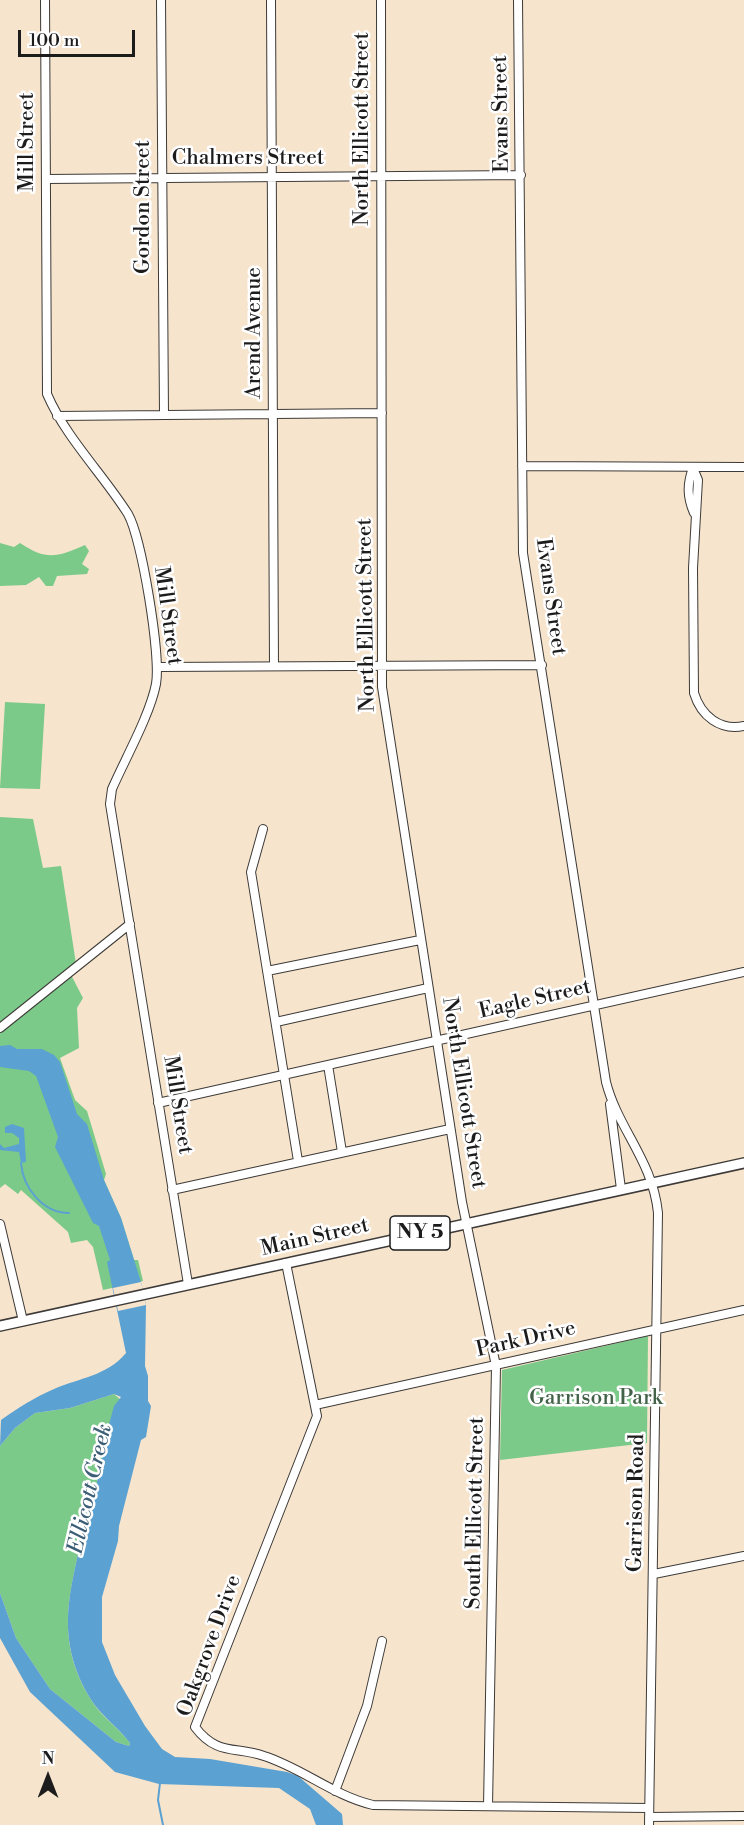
<!DOCTYPE html>
<style>
body{margin:0}
#map{position:relative;width:744px;height:1825px;overflow:hidden;background:#f6e4cd;font-family:"Libre Bodoni",serif}
canvas{display:block}
.north{position:absolute;left:18px;top:1747px;width:60px;height:60px;-webkit-text-stroke:4px #fff;paint-order:stroke;rotate:0deg;font-size:16px;font-weight:700;line-height:24px;text-align:center;color:#1c1c1c}
.north::after{content:'';display:block;margin:auto;width:21px;height:27px;background:#1c1c1c;clip-path:polygon(50% 0,100% 100%,50% 72%,0 100%)}
.scale{position:absolute;left:18px;top:30px;width:117px;height:27px;box-sizing:border-box;border:3px solid #1c1c1c;border-top:0;padding-left:8px;font-size:18px;line-height:21px;white-space:nowrap;color:#1c1c1c;-webkit-text-stroke:4px #fff;paint-order:stroke}
</style>
<div id="map">
<canvas width="744" height="1825"></canvas>
<div class="north">N</div>
<div class="scale">100 m</div>
</div>
<script>
const ctx = document.querySelector('canvas').getContext('2d');
ctx.lineJoin = 'round';
function fill(path, color) { ctx.fillStyle = color; ctx.fill(path, 'evenodd'); }
function stroke(path, color, width, dash) { ctx.strokeStyle = color; ctx.lineWidth = width; ctx.lineCap = dash ? 'butt' : 'round'; ctx.setLineDash(dash || []); ctx.stroke(path); }
function drawText(font, color, halo, rows, align = 'center') {
  ctx.font = font + ' "Libre Bodoni",serif'; ctx.lineWidth = 5; ctx.setLineDash([]); ctx.textBaseline = 'middle'; ctx.strokeStyle = halo; ctx.fillStyle = color; for (const [text, x, y, turn = 0] of rows) {
    ctx.save(); ctx.translate(x, y); ctx.rotate((+turn || 0) * Math.PI / 180); ctx.textAlign = isNaN(turn) ? turn : align; if (halo) ctx.strokeText(text, 0, 0); ctx.fillText(text, 0, 0); ctx.restore();
  }
}
const green = new Path2D(`
 M0,543L14,547L20,543C47,561 57,557 85,545L89,551L82,564L89,569L87,574L57,576L53,586H46L39,577L26,585L0,586Z
 M5,702L45,704L40,789L0,788Z
 M0,817L33,819L43,868L61,866L76,964L69,971L83,998L77,1008L79,1048L60,1058L75,1100L87,1111L106,1174L104,1180L121,1218L134,1260H138L143,1281L103,1290L93,1247L87,1240L71,1243L68,1232L21,1190L18,1194L5,1184L0,1188Z
 M648,1336L647,1443L500,1460L502,1370Z
 M114,1394L121,1400L108,1428L94,1497L88,1501C79,1574 47,1627 90,1698C100,1716 118,1727 130,1743L129,1746L116,1742L50,1689L16,1638L0,1593V1446L15,1428L35,1413L70,1408Z`);
const water = new Path2D(`
 M10,1045L17,1049H42L54,1055L60,1062L77,1114L87,1124L104,1180L121,1218L141,1282L146,1305L145,1366L148,1376V1401L151,1406L146,1437L141,1440L119,1526L118,1541L102,1597V1642L115,1675L145,1726L162,1749L175,1757L210,1759L287,1772L298,1776L342,1814L343,1825H316L310,1809L279,1788L159,1784L115,1772L30,1692L0,1638V1593L16,1638L50,1689L116,1742L129,1746L130,1743C118,1727 100,1715 90,1698C47,1626 79,1574 88,1501L94,1497L108,1428L114,1406L121,1397L114,1394L70,1408L35,1413L15,1428L0,1446L1,1420C18,1408 35,1397 54,1389C79,1378 107,1376 126,1353L107,1262L110,1260L99,1226L93,1223L55,1147L58,1137L36,1076L29,1071L0,1067V1046Z
 M12,1124L24,1128L26,1162L21,1163L19,1152L0,1150V1144L4,1148L19,1144V1138L12,1133H5V1127Z`);
const pier = new Path2D(`
 M141,1282L146,1305L118,1311L113,1288Z`);
const stream = new Path2D(`
 M21,1163C23,1188 43,1213 69,1213
 M160,1783L158,1800L163,1825`);
const minor = new Path2D(`
 M45,0L47,394C66,438 102,473 128,514C142,539 161,656 156,684C150,715 125,759 112,789L110,804L188,1284
 M161,0L164,414
 M271,0L274,666
 M381,0L382,687L462,1202L496,1366L488,1806
 M518,0L523,553L606,1082C618,1129 653,1161 658,1213L649,1825
 M47,179L521,175
 M57,416L382,413
 M522,466L744,467
 M693,468L698,480L693,568L694,693C701,716 720,731 744,726
 M693,468C687,484 687,497 694,513
 M158,667L542,665
 M263,829L251,872L298,1161
 M267,971L420,940
 M276,1022L428,988
 M0,1028L130,924
 M328,1065L342,1152
 M158,1103L744,972
 M610,1104L621,1189
 M172,1190L450,1129
 M0,1224L23,1321
 M286,1263L317,1416L195,1727C217,1756 235,1746 264,1756C302,1768 334,1796 373,1805L649,1808
 M315,1405L744,1310
 M654,1574L744,1556
 M335,1791L367,1706L382,1641
 M649,1817L744,1816`);
const major = new Path2D(`
 M0,1326L744,1163`);
const shields = [
 [420,1233,60]
];
const shieldNames = [
 ["NY 5",420,1233]
];
const streetNames = [
 ["Evans Street",502,114,-91],
 ["North Ellicott Street",363,129,-90],
 ["Mill Street",28,142,-90],
 ["Chalmers Street",248,159],
 ["Gordon Street",144,207,-90],
 ["Arend Avenue",255,333,-90],
 ["Evans Street",550,597,82],
 ["North Ellicott Street",367,615,-91],
 ["Mill Street",167,616,82],
 ["Eagle Street",535,1000,-13],
 ["North Ellicott Street",463,1093,81],
 ["Mill Street",177,1105,81],
 ["Main Street",315,1238,-13],
 ["Park Drive",526,1340,-13],
 ["Garrison Road",637,1503,-89],
 ["South Ellicott Street",476,1513,-89],
 ["Oakgrove Drive",210,1646,-70]
];
const parkNames = [
 ["Garrison Park",596,1399]
];
const waterNames = [
 ["Ellicott Creek",91,1489,-77]
];
fill(green, '#7cca89');
fill(water, '#5ba1d1');
fill(pier, '#f6e4cd');
stroke(stream, '#5ba1d1', 2);
stroke(minor, '#3d3a37', 10);
stroke(major, '#3d3a37', 12);
stroke(minor, '#fff', 8);
stroke(major, '#fff', 9);
for (const [x, y, w] of shields) { const box = new Path2D(); box.roundRect(x - w / 2, y - 17, w, 34, 4.5); ctx.fillStyle = '#fff'; ctx.fill(box); stroke(box, '#1c1c1c', 1.5); }
drawText('bold 20px', '#1c1c1c', null, shieldNames);
drawText('21px', '#1c1c1c', '#fff', streetNames);
drawText('21px', '#426248', '#fff', parkNames);
drawText('italic 22px', '#3c5e76', '#fff', waterNames);
</script>
